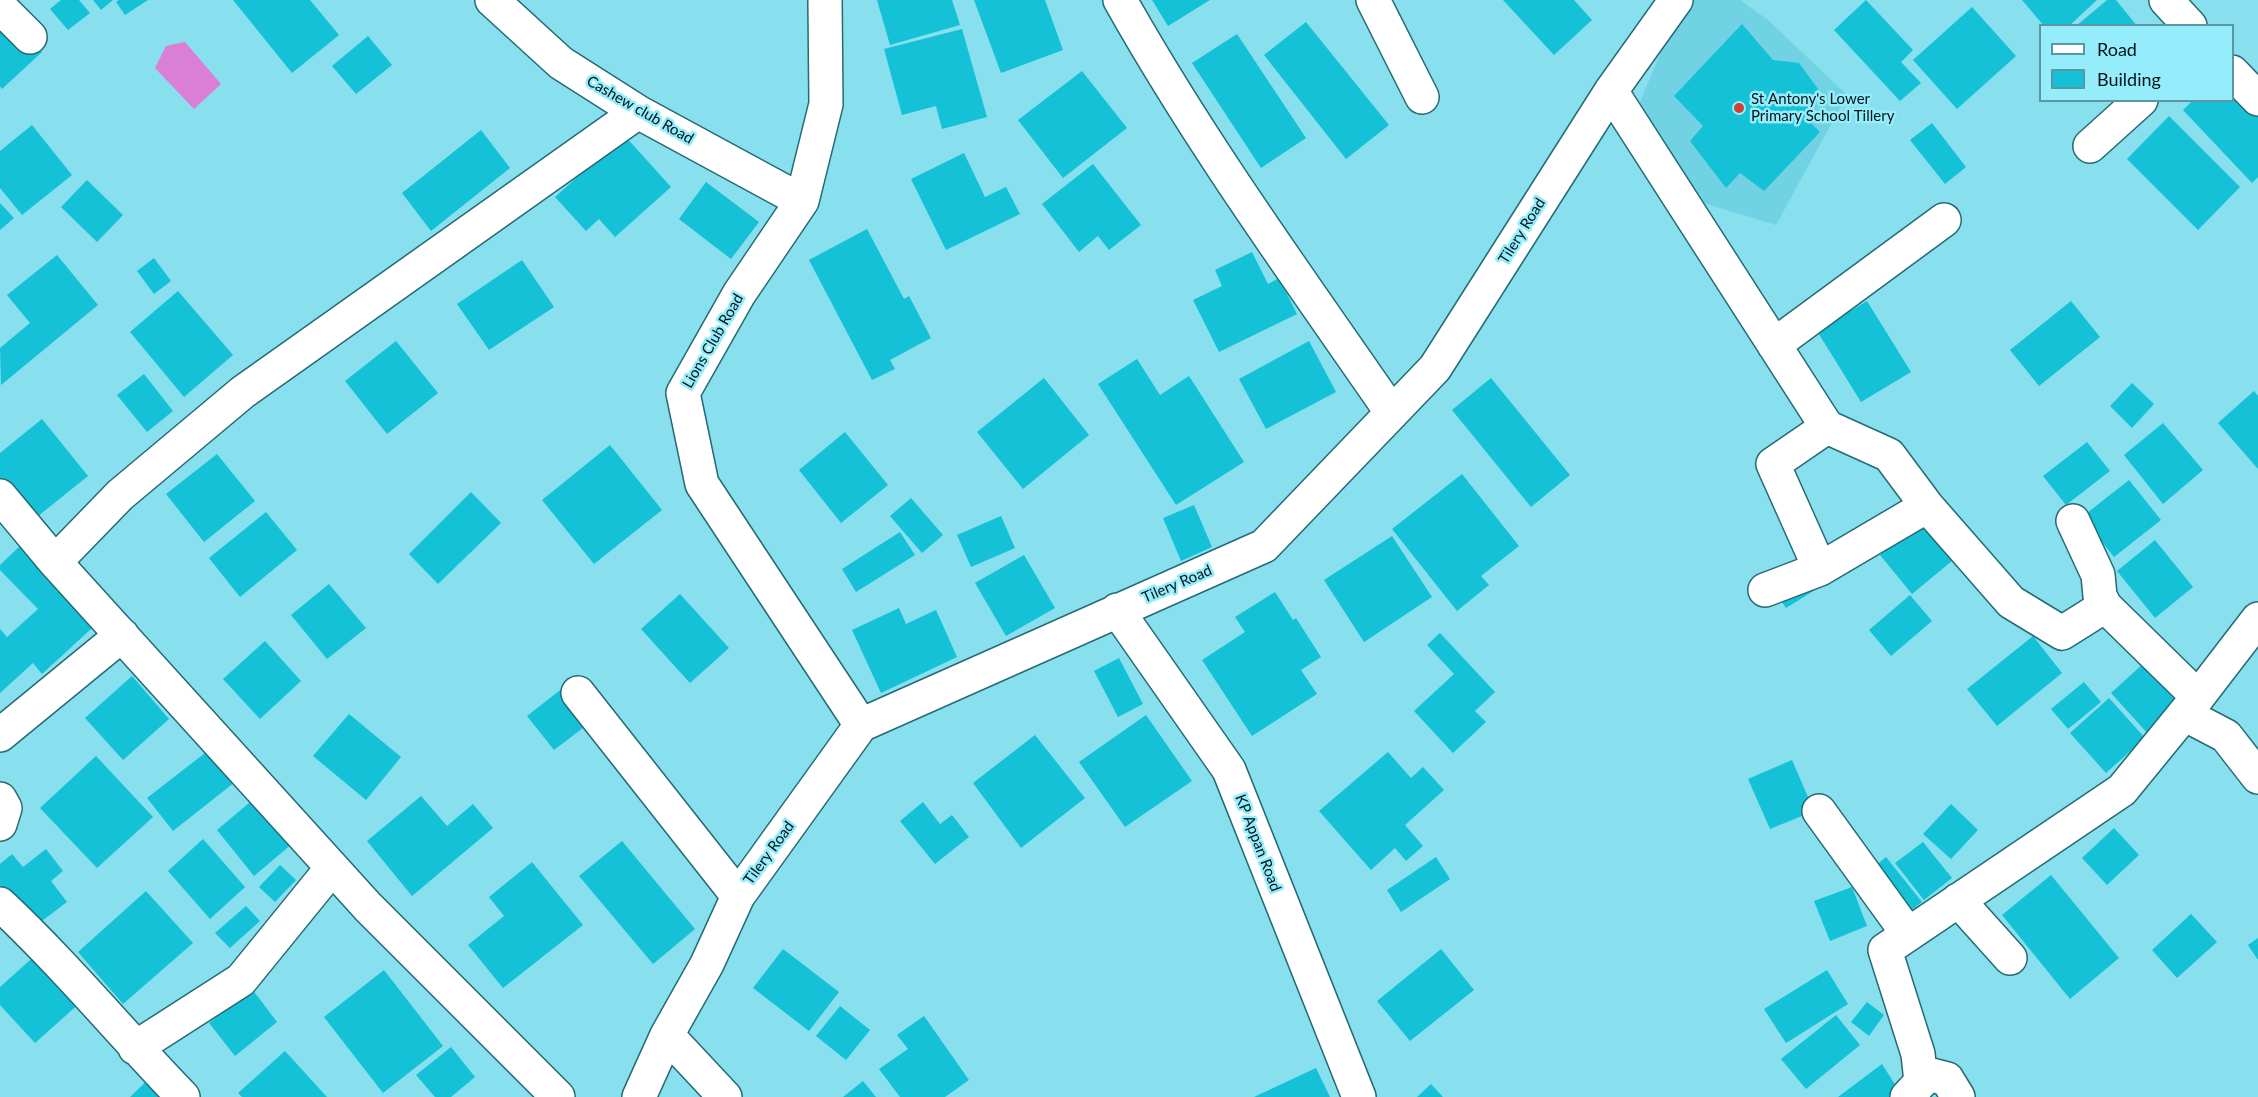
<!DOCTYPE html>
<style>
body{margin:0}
#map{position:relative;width:2258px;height:1097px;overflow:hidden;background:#88dfed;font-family:Lato,sans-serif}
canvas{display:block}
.legend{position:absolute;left:2039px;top:24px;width:195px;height:78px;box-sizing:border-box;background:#95edfb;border:2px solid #5997a1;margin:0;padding:8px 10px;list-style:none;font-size:18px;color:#001519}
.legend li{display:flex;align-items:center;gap:12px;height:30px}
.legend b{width:30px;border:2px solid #5997a1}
</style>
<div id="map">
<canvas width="2258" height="1097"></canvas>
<ul class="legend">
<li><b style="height:8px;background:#fff"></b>Road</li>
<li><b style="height:16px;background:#14c1d6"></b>Building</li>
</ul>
</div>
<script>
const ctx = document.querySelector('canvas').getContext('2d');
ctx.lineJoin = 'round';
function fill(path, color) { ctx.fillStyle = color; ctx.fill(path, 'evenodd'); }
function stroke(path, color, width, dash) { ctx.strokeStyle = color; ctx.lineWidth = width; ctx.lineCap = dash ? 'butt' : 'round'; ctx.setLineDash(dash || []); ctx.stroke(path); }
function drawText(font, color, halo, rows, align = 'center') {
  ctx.font = font + ' Lato,sans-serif'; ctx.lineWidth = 5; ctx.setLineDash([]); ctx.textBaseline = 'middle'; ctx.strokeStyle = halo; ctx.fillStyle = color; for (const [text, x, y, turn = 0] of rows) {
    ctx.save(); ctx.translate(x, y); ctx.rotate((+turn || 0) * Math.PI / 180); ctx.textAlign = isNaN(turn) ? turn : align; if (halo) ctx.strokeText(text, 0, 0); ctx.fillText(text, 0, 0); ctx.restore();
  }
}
const built = new Path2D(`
 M1693,0H1740L1768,20L1847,95L1776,225L1700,202L1632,121L1680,7Z`);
const water = new Path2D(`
 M185,42L221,84L194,109L155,68L166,46Z`);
const building = new Path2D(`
 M61,0H79L90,13L68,30L50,9Z
 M93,0H113L101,10Z
 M119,0H148L125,15L116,2Z
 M233,0H310L339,35L292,73Z
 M877,0H952L960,25L890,45Z
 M974,0H1045L1063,50L1001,73Z
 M1152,0H1210L1168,26Z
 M1503,0H1574L1592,20L1554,55Z
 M1866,0L1913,50L1901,62L1921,83L1900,101L1834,30Z
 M2022,0H2097L2069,26H2044Z
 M2107,0H2116L2137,26H2076Z
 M0,7L42,52L2,89L0,86Z
 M1972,7L2016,56L1957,109L1913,60Z
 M1306,22L1389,125L1346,159L1264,55Z
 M1742,24L1773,60L1799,63L1818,89L1806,118L1820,132L1764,191L1740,173L1726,188L1690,141L1703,126L1674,96Z
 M962,29L987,117L942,129L936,106L902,115L884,49Z
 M1237,34L1306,138L1261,168L1192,63Z
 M368,36L392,65L356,94L332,66Z
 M1082,71L1127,128L1063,178L1018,120Z
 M2232,84L2258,111V177L2252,183L2183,110L2193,100H2232Z
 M2169,116L2240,187L2198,230L2127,159Z
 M1932,123L1966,167L1945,184L1910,140Z
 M32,125L72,175L22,215L0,188V151Z
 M481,130L510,168L431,231L402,193Z
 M624,135L671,187L615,237L599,219L586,231L555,197Z
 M964,153L985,197L1006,187L1020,214L946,250L911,179Z
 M1093,164L1141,225L1109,250L1098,236L1079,252L1042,204Z
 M87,180L123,215L97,242L61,207Z
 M706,182L759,222L731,259L679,219Z
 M0,203L14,218L0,230Z
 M867,229L904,299L909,296L931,338L890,360L895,369L872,380L809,260Z
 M1252,252L1268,284L1279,278L1297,314L1219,352L1193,300L1222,286L1215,270Z
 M57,255L98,305L1,385L0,348L30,323L7,295Z
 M154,258L171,281L154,294L137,271Z
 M522,260L554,307L489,350L457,304Z
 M178,291L233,355L184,397L130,332Z
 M1867,301L1911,372L1861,402L1817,331Z
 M2071,301L2100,337L2039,386L2010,350Z
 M396,341L438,393L387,434L345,381Z
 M1309,341L1336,392L1266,429L1239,379Z
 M1137,359L1160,395L1189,376L1244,462L1176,505L1098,384Z
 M144,374L173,411L147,432L117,395Z
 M1044,378L1089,435L1023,489L977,432Z
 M1491,378L1570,475L1531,507L1452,410Z
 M2132,383L2154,404L2132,428L2110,406Z
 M2254,391L2258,396V469L2218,423Z
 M42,419L88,476L32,521L0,482V453Z
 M2163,423L2203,470L2163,504L2124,455Z
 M845,432L888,485L841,523L799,470Z
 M2087,442L2110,471L2066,505L2043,476Z
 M610,445L662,510L594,564L542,500Z
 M217,454L255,501L204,542L166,494Z
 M1462,474L1519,546L1481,576L1489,585L1457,611L1392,529Z
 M2129,480L2161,520L2114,557L2082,517Z
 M471,492L501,523L438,584L409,554Z
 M911,498L943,535L922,553L890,516Z
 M1194,505L1212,547L1181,561L1163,518Z
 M266,512L297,550L240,597L209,558Z
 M1001,516L1015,548L971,567L957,535Z
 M1920,522L1952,561L1912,594L1880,555Z
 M900,532L915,555L856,592L842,569Z
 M1392,536L1432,597L1364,642L1324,580Z
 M2155,540L2193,587L2155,618L2117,571Z
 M20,546L60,588L51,597L69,580L103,618L42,674L33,663L0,693V629L7,637L38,609L0,570V565Z
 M1024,555L1055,608L1006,636L975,583Z
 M1811,573L1820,587L1786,608L1777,595Z
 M329,584L366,628L327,659L291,615Z
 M1275,592L1293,620L1296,618L1321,657L1301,670L1317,694L1252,736L1202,660L1245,632L1235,617Z
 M680,594L729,648L690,683L641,629Z
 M1910,595L1932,621L1891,656L1869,630Z
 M899,608L906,624L936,610L957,657L881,693L852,630Z
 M1440,633L1495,692L1475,711L1486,722L1453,753L1414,711L1454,674L1427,645Z
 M2033,636L2062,673L1997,726L1967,689Z
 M265,641L301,681L260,719L223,679Z
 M1119,658L1143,704L1118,717L1094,671Z
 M2144,663L2192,715L2159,746L2111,693Z
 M132,676L169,719L123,760L85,718Z
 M573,680L600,715L554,750L527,716Z
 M2084,682L2101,702L2068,729L2051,709Z
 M2109,698L2145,738L2106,773L2070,733Z
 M349,714L401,757L366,800L313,756Z
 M1146,715L1192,781L1125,827L1079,762Z
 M1035,735L1085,798L1021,848L973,783Z
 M214,746L240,778L173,831L147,798Z
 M1388,752L1411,778L1423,767L1444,790L1405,825L1423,846L1406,861L1395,848L1371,870L1319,811Z
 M96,756L153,817L97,868L40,808Z
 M1792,760L1814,811L1770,829L1748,779Z
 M421,796L447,826L473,804L493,828L412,896L367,841Z
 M255,798L293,843L254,876L217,830Z
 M923,802L940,824L952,815L969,837L935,864L900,821Z
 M1951,804L1978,830L1951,859L1923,834Z
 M2114,828L2139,855L2107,885L2082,858Z
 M203,839L245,887L210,919L168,871Z
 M622,841L695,929L653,964L579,876Z
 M1923,842L1952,878L1924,900L1895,863Z
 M46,849L63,871L51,881L67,902L34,927L0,885V864L12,854L23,867Z
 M1436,857L1450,879L1401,912L1387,890Z
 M1886,857L1922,902L1905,915L1869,871Z
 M532,862L583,925L503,988L468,945L504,916L489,897Z
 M280,865L296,880L275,902L259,887Z
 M2051,875L2119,958L2070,999L2002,915Z
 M1852,887L1867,926L1830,941L1814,901Z
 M146,891L193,943L123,1004L78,952Z
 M246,906L260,921L230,948L215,933Z
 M2191,914L2217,942L2177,978L2152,950Z
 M2258,938V960L2248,945Z
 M783,949L839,992L809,1031L753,988Z
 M1441,949L1474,990L1410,1041L1377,1001Z
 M38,953L82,1001L35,1043L0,1005V987Z
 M384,970L443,1046L383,1093L324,1017Z
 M1827,970L1848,1004L1786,1043L1764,1009Z
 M252,989L277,1022L235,1056L209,1023Z
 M1867,1002L1884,1015L1869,1036L1851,1022Z
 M840,1006L870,1030L846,1060L816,1036Z
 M1836,1015L1860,1045L1806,1089L1781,1059Z
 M924,1016L969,1080L945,1097H900L879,1069L908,1049L897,1035Z
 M451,1047L475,1077L451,1097H435L416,1075Z
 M285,1051L327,1097H242L238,1093Z
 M1882,1064L1903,1097H1838Z
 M1316,1068L1330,1097H1254Z
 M152,1076L172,1097H130Z
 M863,1081L876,1097H843Z
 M1431,1084L1443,1097H1417Z`);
const minor = new Path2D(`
 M492,0L561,63L638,112L802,201
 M825,0L826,104L802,201L739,294L683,393L702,484L861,725
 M1120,0C1201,144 1298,277 1392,413
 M1373,0L1422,97
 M2166,0L2190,26
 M0,7L30,37
 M2232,72L2258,99
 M1611,91L1827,427L1889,455L1927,506L2011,602L2062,633L2105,606L2198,697
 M2090,146L2141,100
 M1774,345L1944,220
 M1827,427L1773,464L1820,569L1927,506
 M0,496L55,562L368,907L558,1097
 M2073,521L2098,575L2100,596L2105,606
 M55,562L120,495L243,392L638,112
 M1765,590L1820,569
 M1117,610L1229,770L1359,1097
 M578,693L738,896
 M2184,714L2226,736L2258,777
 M0,735L122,635
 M0,799L5,808L0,824
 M1819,811L1908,934
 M1958,900L2010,958
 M0,904C65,965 121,1033 183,1097
 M667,1035L725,1097
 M135,1048L241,980L332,868
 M1920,1072L1947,1079L1958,1097
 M639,1097L667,1035L707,964L738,896L861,725L1264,546L1435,368L1611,91L1676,0
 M1907,1097L1921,1082L1918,1054L1885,950L2122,790L2198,697L2258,619`);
const markers = [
 [1739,108,6,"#ce4134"]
];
const poiNames = [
 ["St Antony's Lower",1751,99],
 ["Primary School Tillery",1751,116]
];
const streetNames = [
 ["Cashew club Road",640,110,30],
 ["Tilery Road",1522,231,-58],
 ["Lions Club Road",713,341,-60],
 ["Tilery Road",1177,584,-23],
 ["KP Appan Road",1258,843,69],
 ["Tilery Road",769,853,-54]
];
fill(built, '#70d2e2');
fill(water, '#db7fd6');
fill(building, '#14c1d6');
stroke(minor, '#256a74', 36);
stroke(minor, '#fff', 33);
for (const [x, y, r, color] of markers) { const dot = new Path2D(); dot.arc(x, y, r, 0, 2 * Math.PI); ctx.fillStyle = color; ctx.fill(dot); stroke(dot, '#95edfb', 2); }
drawText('15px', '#001519', '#95edfb', poiNames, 'left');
drawText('15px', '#001519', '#95edfb', streetNames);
</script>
